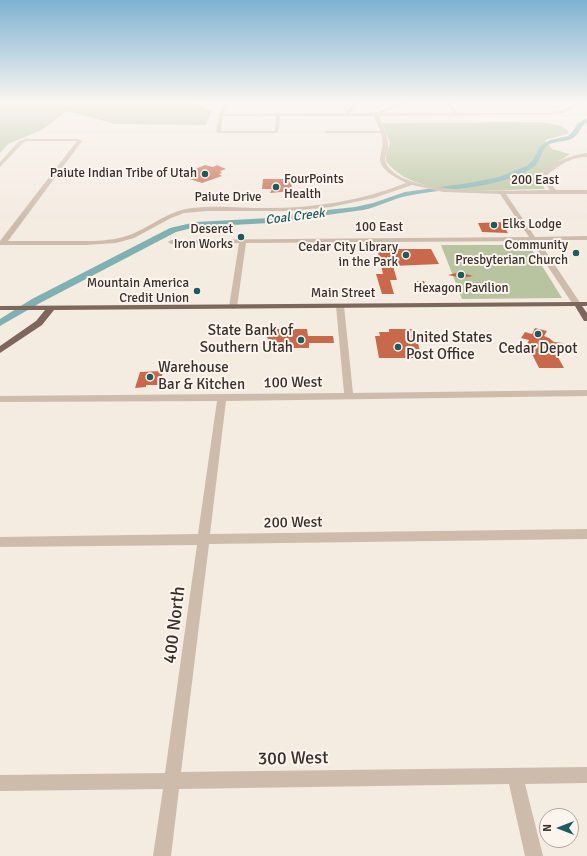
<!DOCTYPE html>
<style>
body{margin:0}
#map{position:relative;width:587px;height:856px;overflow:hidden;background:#f4ebe1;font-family:Signika,sans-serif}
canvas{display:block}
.north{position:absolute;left:539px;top:808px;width:40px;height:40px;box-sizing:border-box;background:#fbf5ee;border:1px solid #aea6a0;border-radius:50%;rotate:270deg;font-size:11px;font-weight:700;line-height:16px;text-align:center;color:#3b302b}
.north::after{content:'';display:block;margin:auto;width:14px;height:18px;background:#1f5a5e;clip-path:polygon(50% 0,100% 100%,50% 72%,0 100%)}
</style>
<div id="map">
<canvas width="587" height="856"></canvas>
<div class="north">N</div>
</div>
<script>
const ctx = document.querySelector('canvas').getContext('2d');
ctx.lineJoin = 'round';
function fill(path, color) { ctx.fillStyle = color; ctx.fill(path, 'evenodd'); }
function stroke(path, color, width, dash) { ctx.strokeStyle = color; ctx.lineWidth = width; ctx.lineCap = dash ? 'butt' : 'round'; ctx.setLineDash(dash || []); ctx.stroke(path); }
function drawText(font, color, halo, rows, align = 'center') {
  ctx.font = font + ' Signika,sans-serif'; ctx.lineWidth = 4; ctx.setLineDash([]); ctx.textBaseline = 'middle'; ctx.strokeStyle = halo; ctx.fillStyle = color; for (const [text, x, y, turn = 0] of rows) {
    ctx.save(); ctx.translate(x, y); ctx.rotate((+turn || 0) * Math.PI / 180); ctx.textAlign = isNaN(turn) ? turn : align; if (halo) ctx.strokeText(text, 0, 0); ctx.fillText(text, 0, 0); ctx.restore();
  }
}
const green = new Path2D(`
 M0,103H192L212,111L206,125L115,124L67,111L42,130L8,144L0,153Z
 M541,122C551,124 562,124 569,132L567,134L545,140L552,149L570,154L538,175V178L545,189H542C498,189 415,201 386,161V155L390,143L382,123Z
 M441,245H529L562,298L462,299Z`);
const river = new Path2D(`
 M587,118V122C580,126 580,134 573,138C565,143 551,140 545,148C540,155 540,163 532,168C494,191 448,187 407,196C392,199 378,207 363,210L269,223L196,227L176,232L40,303L0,326V319L32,299L170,228L196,222L269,218L308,212L355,207L373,203L405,192L469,183L499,177L527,166L533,160L540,146L550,140L568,136L573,131L578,123Z`);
const building = new Path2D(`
 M205,165L213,167L217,165L226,169L220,171L222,173L219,174L222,176L202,183L183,177L190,174L188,173L190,172H188Z
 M263,179H291L292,191L270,193L272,189H262Z
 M507,222L511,228H508L509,230H506L508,233L482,232L478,223Z
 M390,249H431L439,264L393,266L397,280H390L394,294H382L376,274H383L378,252H391Z
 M460,272L473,276L462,278L448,275Z
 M416,281H424L428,291H420Z
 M535,328L547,331L544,336L549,338L554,342L563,343L567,350H554L564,368H539L527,344L529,340L521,338L525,332L532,334Z
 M273,329H307L308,336H333L334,343H309V348H272L267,337Z
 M389,329H414L422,358H379L375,336H380L379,332H389Z
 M163,371L160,385H146V387L135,388L140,372Z`);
const minor = new Path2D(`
 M222,103H226L224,114L345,113L355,103H359L350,113H375L401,103H406L381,113H453L447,103H451L457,113H545L560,111L577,103H582L563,113L545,115L379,116C382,125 388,135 388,145C389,151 383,157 386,163C402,198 516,190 550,190L540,178C544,164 574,154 587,153V157C571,157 560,165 547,175L546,178L556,190H587V194H506L535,237L587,236V240H538L581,304L580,306H574L531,241L246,243L237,307L233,309L229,307L239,243L171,244L168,242L171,240L529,237L500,194L443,192L412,185L374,198L331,207L290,211H208L184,213L171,218L134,238L116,243L85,245H0V241L77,141H27L23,143L0,167V162L19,141L26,139H78L82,141L8,241C28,241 48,241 68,241C86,241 105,242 123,237C147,231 165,211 192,208C216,205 242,208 267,208C315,208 361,201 406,183C397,178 379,170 380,158C382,147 384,145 381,133H326L324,132L326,131H380L374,116H280L279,129L277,133H218L216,132L219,116L218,115L220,114ZM223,116H276L275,129L274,131H221Z
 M337,304H340L344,306L353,393L587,390V396L226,401L210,534L587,529V539L209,544L181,772L587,767V783L525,784L543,856H525L509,784L179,789L171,856H153L163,789L0,791V775L165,773L197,545L0,547V537L198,534L217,401L0,402V396L344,393L336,306Z`);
const major = new Path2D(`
 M577,302H587V306H582L587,313V321H584L575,306L54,310L42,325L0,353V346L36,321L45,310H0V306Z`);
const markers = [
 [205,174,4,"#1f5a5e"],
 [276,187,4,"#1f5a5e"],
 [494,225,4,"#1f5a5e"],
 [241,237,4,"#1f5a5e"],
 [576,253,4,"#1f5a5e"],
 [406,255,4,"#1f5a5e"],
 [461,275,4,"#1f5a5e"],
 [197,291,4,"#1f5a5e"],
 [538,334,4,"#1f5a5e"],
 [301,340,4,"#1f5a5e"],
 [398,347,4,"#1f5a5e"],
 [150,377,4,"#1f5a5e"]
];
const farPoinames = [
 ["Paiute Indian Tribe of Utah",197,174],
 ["FourPoints",284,180,"left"],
 ["Health",284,195,"left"],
 ["Elks Lodge",502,225,"left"],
 ["Deseret",233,230],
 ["Iron Works",233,245],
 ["Community",568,246],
 ["Presbyterian Church",568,261],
 ["Cedar City Library",398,248],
 ["in the Park",398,263],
 ["Mountain America",189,284],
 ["Credit Union",189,299],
 ["Hexagon Pavilion",461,289,"center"]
];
const farStreetnames = [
 ["200 East",535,181],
 ["Paiute Drive",228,198],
 ["100 East",379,228],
 ["Main Street",343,294]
];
const farWaternames = [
 ["Coal Creek",295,217,-7]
];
const poiNames = [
 ["State Bank of",293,331,"right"],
 ["Southern Utah",293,348,"right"],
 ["United States",406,338],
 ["Post Office",406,355],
 ["Cedar Depot",538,349,"center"],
 ["Warehouse",158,368],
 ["Bar & Kitchen",158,385]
];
const streetNames = [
 ["100 West",293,383,-1],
 ["200 West",293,523,-1]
];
const nearStreetnames = [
 ["400 North",175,625,-83],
 ["300 West",293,759,-1]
];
fill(green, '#b8c4a0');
fill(river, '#7fb0b2');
fill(building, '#c8694b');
fill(minor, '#cdbbac');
fill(major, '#7d675c');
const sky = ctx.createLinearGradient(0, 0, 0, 223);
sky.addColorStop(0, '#7eb2d2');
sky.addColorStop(0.46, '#faf6f2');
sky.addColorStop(1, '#faf6f200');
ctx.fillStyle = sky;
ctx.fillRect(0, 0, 587, 223);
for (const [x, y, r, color] of markers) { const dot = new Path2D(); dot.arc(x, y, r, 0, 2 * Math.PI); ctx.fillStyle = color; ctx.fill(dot); stroke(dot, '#fbf5ee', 1.5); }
drawText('13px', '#3b302b', '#fbf5ee', farPoinames, 'right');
drawText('13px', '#3b302b', '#fbf5ee', farStreetnames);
drawText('italic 13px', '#1f5a5e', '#fbf5ee', farWaternames);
drawText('15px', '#3b302b', '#fbf5ee', poiNames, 'left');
drawText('15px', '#3b302b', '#fbf5ee', streetNames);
drawText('18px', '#3b302b', '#fbf5ee', nearStreetnames);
</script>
